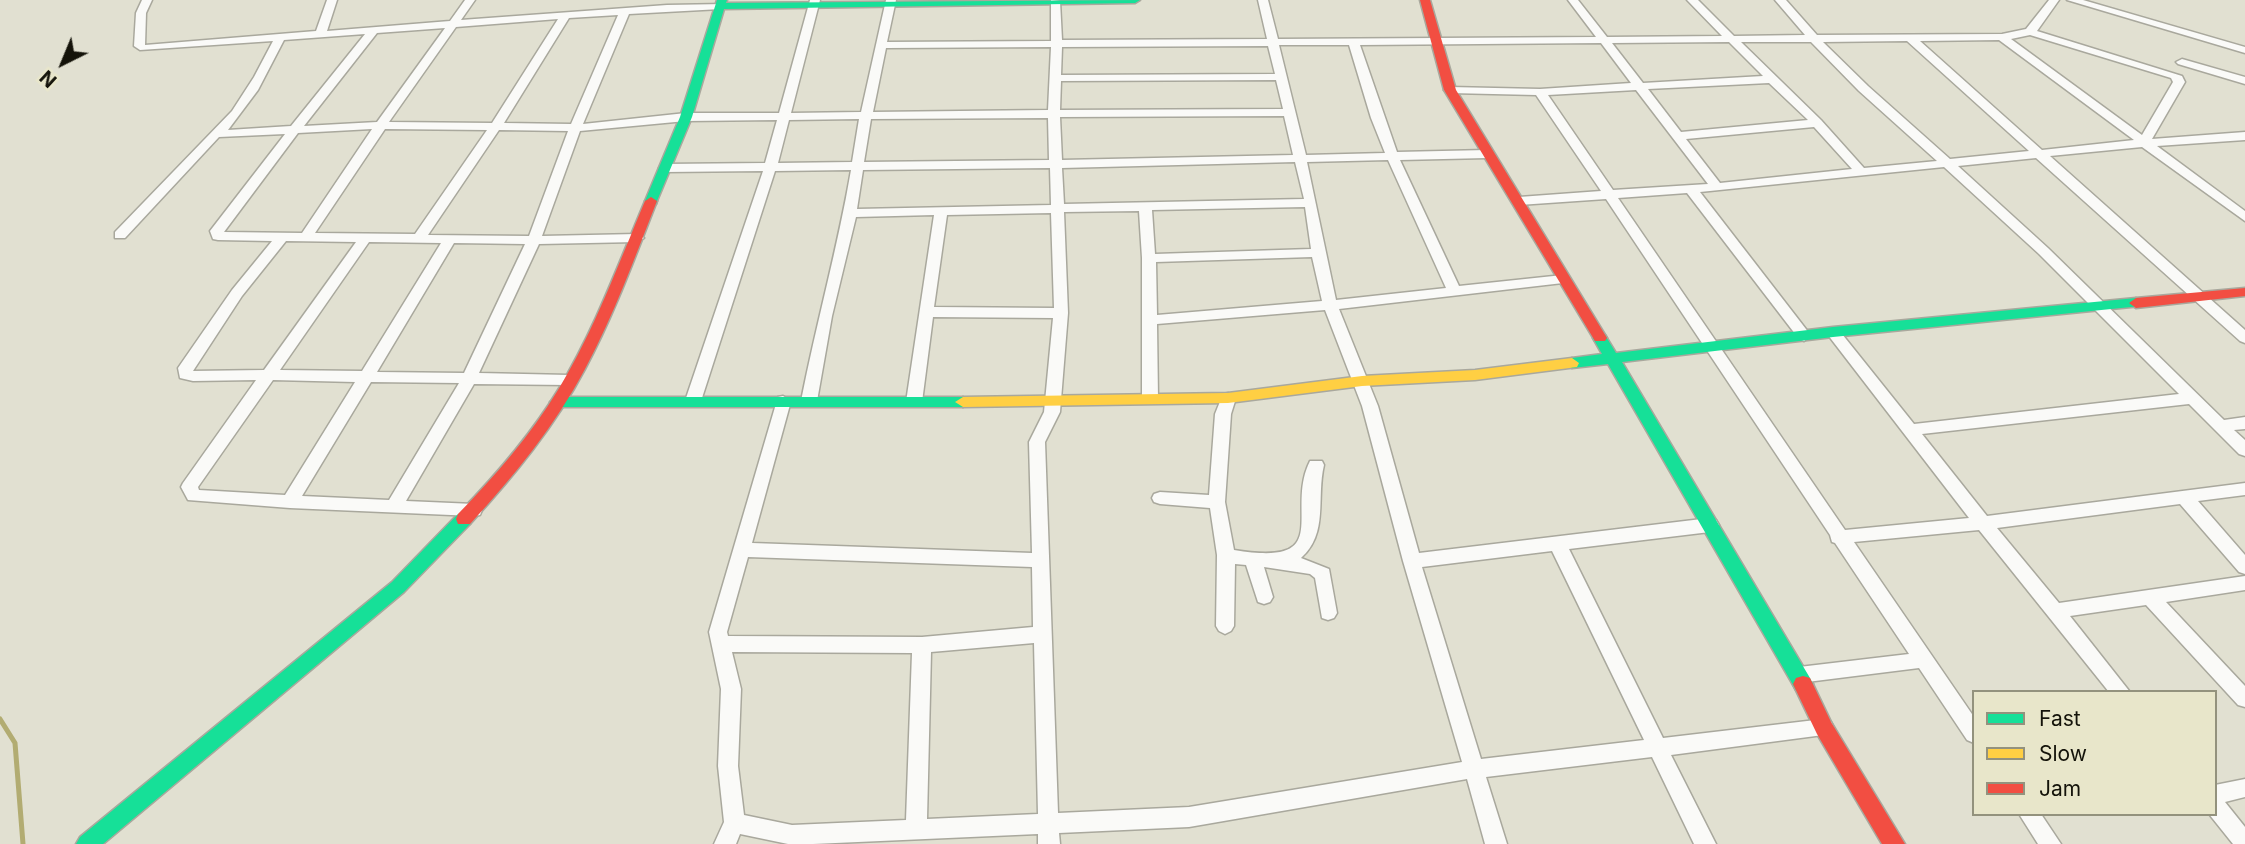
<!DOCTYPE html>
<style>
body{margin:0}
#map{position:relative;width:2245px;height:844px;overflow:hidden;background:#e1e0d1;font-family:Inter,sans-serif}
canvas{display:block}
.legend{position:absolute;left:1972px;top:690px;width:245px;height:126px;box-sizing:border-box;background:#e8e6ca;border:2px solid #93927d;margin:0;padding:9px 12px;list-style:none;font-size:21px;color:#14130a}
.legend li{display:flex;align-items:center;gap:14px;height:35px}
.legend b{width:35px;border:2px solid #93927d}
.north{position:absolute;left:28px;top:28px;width:70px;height:70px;-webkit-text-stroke:5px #e8e6ca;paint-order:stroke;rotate:223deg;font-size:19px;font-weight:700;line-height:28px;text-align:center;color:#14130a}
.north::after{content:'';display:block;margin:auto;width:24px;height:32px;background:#14130a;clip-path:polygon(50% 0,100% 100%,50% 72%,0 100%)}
</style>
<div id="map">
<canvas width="2245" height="844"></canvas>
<ul class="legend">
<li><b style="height:9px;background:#16e098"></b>Fast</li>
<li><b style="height:9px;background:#ffcf43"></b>Slow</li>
<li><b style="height:9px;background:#f24e42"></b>Jam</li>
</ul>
<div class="north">N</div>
</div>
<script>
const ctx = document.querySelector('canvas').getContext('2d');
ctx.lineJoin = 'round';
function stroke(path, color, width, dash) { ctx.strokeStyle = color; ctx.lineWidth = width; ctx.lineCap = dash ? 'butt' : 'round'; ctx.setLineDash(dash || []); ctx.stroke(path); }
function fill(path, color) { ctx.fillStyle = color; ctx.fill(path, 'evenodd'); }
const stream = new Path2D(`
 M0,719L15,743L23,844`);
const street = new Path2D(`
 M142,0H152L146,13L145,45L316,31L327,0H337L327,31L450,21L465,0H475L461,20L667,5L725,4V8L721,9L629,14L583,124L686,113H779L810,0H820L791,113L861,112L886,0H896L887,42L1051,41V0L1060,1L1062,40L1267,39L1258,0H1268L1278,39L1596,37L1568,0H1578L1607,37L1722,36L1687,0H1698L1734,36L1805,35L1775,0H1786L1817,35L2002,34L2026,29L2049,0H2059L2037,31L2182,76L2185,82L2152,139L2245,132V140L2157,146L2245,211V221L2142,147L2050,156L2245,330V343L2240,341L2036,158L1958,166L2048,248L2224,420L2245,417V429L2234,430L2245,440V456L2239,454L2189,404L1922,434L1987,516L2245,483V495L2198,501L2245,555V574L2239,572L2180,504L1997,528L2059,603L2245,576V590L2166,602L2245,686V707L2238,705L2146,605L2070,616L2130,692H2109L1979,530L1854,542L1974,717V743L1967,740L1919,668L1799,683L1792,681L1789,675L1792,669L1799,667L1909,654L1835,543L1832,542L1830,535L1606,199L1519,205L1513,201L1519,197L1601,191L1536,95L1450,93L1444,90L1450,87L1540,89L1631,83L1601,43L1360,45L1397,152L1487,150L1493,154L1487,158L1400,160L1459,286L1563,275L1570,279L1563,283L1339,309L1378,406L1419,553L1710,518L1716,520L1719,525L1716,530L1710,532L1569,549L1663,738L1824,719L1831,722L1834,728L1831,734L1671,755L1716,844H1694L1652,757L1486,777L1507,844H1485L1467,779L1189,827L1059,833L1060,844H1038V834L813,844H788L740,834L736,844H714L724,822L718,766L721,689L709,632L778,397L783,396L791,401L752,543L1032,553L1029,442L1044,412L1053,318L933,317L922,402L919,406H909L906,402L934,215L856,217L832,316L817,401L809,406L804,405L801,401C816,324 838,247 851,170L775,171L701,401L693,406L688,405L685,401L763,171L665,172L659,168L665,164L765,163L777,120L686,121L580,131L542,236L637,234L644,238L637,242L539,244L479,373L569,375L577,380L569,385L474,384L406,501L474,504L480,505L482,510L480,515L474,516L290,508L188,500L181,487L183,483L256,380L193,381L180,378L178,368L232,290L272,241L218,240L213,239L210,231L285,134L219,137L125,238H115V232L232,111L254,77L273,41L140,50L134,46L136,13ZM618,15L571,124L504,123L569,18ZM558,19L492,123L389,122L456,27ZM445,28L377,122L304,126L377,33ZM365,34L291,126L228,130L258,90L284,40ZM2030,35L2171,78L2173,82L2142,135L2011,39ZM1999,40L2134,140L2042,150L1920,41ZM1907,41L2029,151L1950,159L1868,86L1823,42ZM1729,42L1763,76L1643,83L1612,43ZM1741,42H1811L1859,91L1937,161L1864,168L1821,120ZM1279,45H1349L1371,118L1385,153L1306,155ZM1268,46L1275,74L1061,75L1062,47ZM1051,47L1048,110L873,112L886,48ZM1276,80L1283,109L1060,110L1061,81ZM1769,83L1808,120L1681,132L1648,89ZM1636,90L1708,184L1613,190L1548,95ZM1284,116L1293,155L1062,160L1060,117ZM1048,118L1049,160L864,162L871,119ZM859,119L852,162L778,163L789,120ZM1814,127L1852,169L1720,183L1686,139ZM372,129L302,233L224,232L298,133ZM385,129L487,130L415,234L315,233ZM499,130L568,131L529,236L428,235ZM1388,160L1446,288L1336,300L1307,162ZM1295,162L1304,199L1064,204L1062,168ZM1944,167L2039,254L2179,394L1914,424L1838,329H1828L1826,332L1828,335L1969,518L1845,530L1618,198L1687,193L1799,339L1804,341L1811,336L1809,333L1700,192ZM1050,168L1051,205L857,209L863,170ZM1305,207L1311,249L1155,254L1152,210ZM1139,211L1142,258V399L1145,403H1155L1158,399L1157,324L1325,310L1362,406L1403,561L1462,762L1189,807L1058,813L1045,442L1060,412L1068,313L1064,212ZM1051,213L1054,308L934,307L947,215ZM286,241L356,242L264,370L193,371L242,296ZM369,242L441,243L362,371L280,370ZM454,243L525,244L464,373L377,372ZM1312,257L1322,301L1157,315L1156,262ZM273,380L355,382L285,495L199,490L198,487ZM371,382L459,383L389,500L302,496ZM1552,551L1644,740L1481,759L1422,567ZM748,557L1032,567L1033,627L922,637L728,636L727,632ZM1034,643L1038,814L927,819L931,652ZM732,652L912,653L906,820L792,825L744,815L738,766L741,689Z
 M2067,0H2083L2245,47V53Z
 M2182,59L2245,77V84L2178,64L2176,62Z
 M1228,393L1236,398L1231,414L1225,502L1234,550C1337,567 1284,512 1310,461H1322L1324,465C1316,498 1329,533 1301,558L1329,569L1337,613L1334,618L1328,620L1322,618L1315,578L1310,574L1264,567L1273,597L1270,602L1264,604L1258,602L1246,565L1235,564L1234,626L1231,631L1225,634L1219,631L1216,626L1217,555L1210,508L1160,504L1154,502L1152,498L1154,494L1160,492L1209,495L1215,414L1223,394Z
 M2245,779V797L2225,802L2245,827V844H2233L2209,814H2215V785Z
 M2019,814H2041L2061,844H2038Z`);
const fast = new Path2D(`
 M717,0H727L726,3L1140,0L1135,3L724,9L692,117L657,201L656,204H646L645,201L680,117Z
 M2136,298L2143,303L2141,306L1833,337L1622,362L1810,678L1813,684L1810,690L1803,692L1796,690L1608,364L1572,368L1565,363L1572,358L1602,354L1593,338L1600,333L1605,335L1616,353L1833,327Z
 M558,397H963L971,402L963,407H558L550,402Z
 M464,513L470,514L472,519L470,524L404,592L103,844H76L80,837L392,582L458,514Z`);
const slow = new Path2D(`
 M1572,358L1579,363L1577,367L1475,380L1362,386L1228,403L963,407L955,402L963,397L1228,393L1362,376L1475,370Z`);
const jam = new Path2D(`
 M1420,0H1430L1456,90L1607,338L1605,341H1595L1444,90Z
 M651,197L657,201C635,257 614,315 585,369C555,426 514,476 470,524H458L456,519L458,514C495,476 530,436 558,390C594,331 618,265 645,201Z
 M2245,288V296L2136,308L2129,303L2136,298Z
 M1803,676L1810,678L1831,722L1905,844H1882L1817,734L1793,684L1796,678Z`);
stroke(stream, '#b2ac72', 5);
stroke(street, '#a9a89d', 3);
stroke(fast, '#a9a89d', 3);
stroke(slow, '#a9a89d', 3);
stroke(jam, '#a9a89d', 3);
fill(street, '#fafaf8');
fill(fast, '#16e098');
fill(slow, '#ffcf43');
fill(jam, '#f24e42');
</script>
